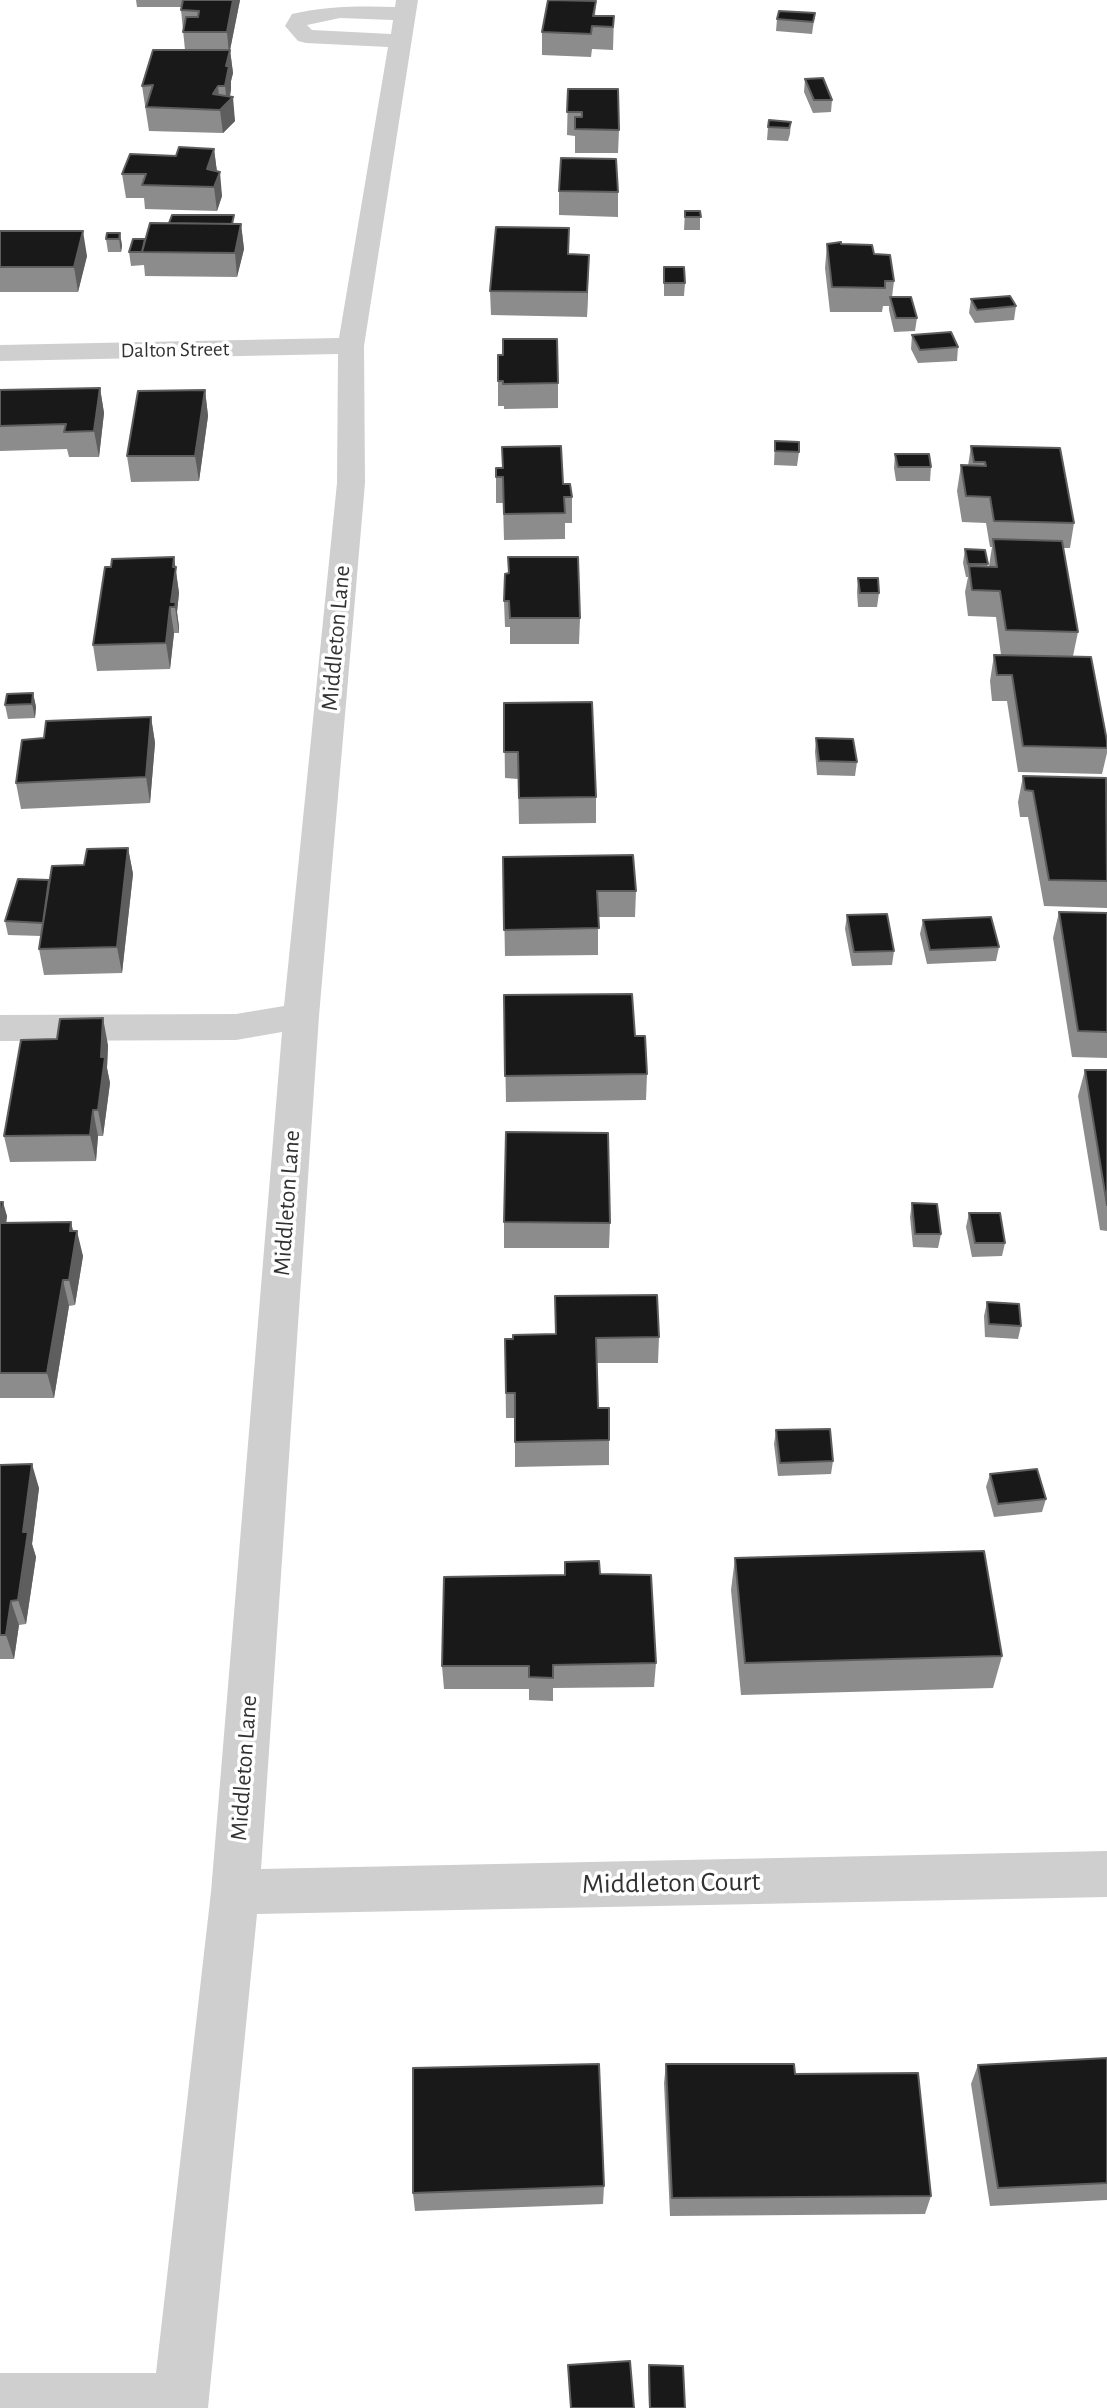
<!DOCTYPE html>
<style>
body{margin:0}
canvas{display:block;background:#fff}
</style>
<canvas width="1107" height="2408"></canvas>
<script>
const ctx = document.querySelector('canvas').getContext('2d');
ctx.lineJoin = 'round';
function fill(path, color) { ctx.fillStyle = color; ctx.fill(path, 'evenodd'); }
function stroke(path, color, width, dash) { ctx.strokeStyle = color; ctx.lineWidth = width; ctx.lineCap = dash ? 'butt' : 'round'; ctx.setLineDash(dash || []); ctx.stroke(path); }
function drawText(font, color, halo, rows, align = 'center') {
  ctx.font = font + ' "Alegreya Sans",sans-serif'; ctx.lineWidth = 7; ctx.setLineDash([]); ctx.textBaseline = 'middle'; ctx.strokeStyle = halo; ctx.fillStyle = color; for (const [text, x, y, turn = 0] of rows) {
    ctx.save(); ctx.translate(x, y); ctx.rotate((+turn || 0) * Math.PI / 180); ctx.textAlign = isNaN(turn) ? turn : align; if (halo) ctx.strokeText(text, 0, 0); ctx.fillText(text, 0, 0); ctx.restore();
  }
}
const minor = new Path2D(`
 M396,0H418L364,346L365,483L319,1016L261,1869L1107,1851V1897L257,1914L208,2408H0V2373H156L211,1892L282,1032L236,1040L0,1041V1015L236,1014L284,1006L337,483L338,354L0,361V345L339,338L388,47L306,43L298,41L285,26L292,14C327,6 360,6 395,7ZM340,18L393,20L391,34L312,30L307,25Z`);
const wall = new Path2D(`
 M136,0H240L230,50L233,73L231,81V89L230,97L235,121L223,133L149,131L142,86L185,50L181,10L182,7H137Z
 M596,1L595,16H614L613,50L592,49L591,57L542,55V32Z
 M815,13L812,34L776,31L777,19Z
 M805,79L832,100L831,112L813,113L804,92Z
 M568,89L619,130L618,153H575V136L567,135Z
 M791,122L790,134L788,141L767,140L768,127Z
 M214,149L217,172L222,196L217,211L145,209L144,198H126L122,174L176,156Z
 M559,191L618,192V217L559,215Z
 M685,211H700V230H684Z
 M235,224H241L244,249L237,277L145,276L144,265L131,266L129,252L145,239Z
 M0,231L87,256L78,292H0Z
 M120,233L122,246L121,252H108L106,239Z
 M827,244H841L874,254L894,281L892,297L917,318L915,331L894,332L889,310V306H883L882,312H830L825,268Z
 M569,255H589L587,317L491,315L490,291Z
 M664,267L685,283L684,296H664Z
 M971,299L1016,306L1014,320L975,323L969,313Z
 M912,335L958,347L957,361L918,363L911,349Z
 M498,381L558,383V408L504,409V406H498Z
 M100,388L104,413L99,457H69L67,449L0,451V390Z
 M205,390L208,416L199,481L131,482L127,456Z
 M775,441L799,452L797,466L774,465Z
 M971,446L1074,523L1070,548H1063L1078,632L1073,656L1107,741V753L1102,774L1018,772L1007,701H992L990,681L994,655H1001L996,617L968,616L965,592L968,577H966L963,563L965,549L988,564L987,566H989L992,547H990L986,523L962,522L957,491L961,465L968,466Z
 M895,454L931,467L930,481H896L894,468Z
 M496,468L563,484L572,497V523H565V539L504,540L503,503H496Z
 M174,557L179,593L177,612L179,627V633H174L170,669L97,671L93,645L111,567Z
 M509,573L580,618L579,644H510V627H505L504,601Z
 M858,578L879,593L877,607H858L857,592Z
 M33,693L36,707L35,718L8,719L5,705Z
 M504,703L596,797V823L519,824L518,779L505,778Z
 M151,717L155,743L150,803L21,809L16,783L44,738Z
 M816,738L857,762L855,776L817,775L815,752Z
 M1023,776L1107,781V908L1044,906L1028,817H1020L1018,802Z
 M128,848L133,874L122,973L44,975L39,949L41,936L8,935L5,921L49,880L84,865Z
 M503,857L636,891L635,917H598V955L505,956Z
 M1059,912L1107,913V1058L1072,1057L1053,938Z
 M847,915L894,951L892,965L852,966L845,929Z
 M923,920L999,947L996,961L927,964L920,934Z
 M504,995L635,1036L647,1074L646,1100L506,1102Z
 M57,1039L108,1045L107,1068L110,1083L103,1136H98L96,1161L10,1162L4,1136Z
 M1085,1070H1107V1231L1100,1230L1078,1096Z
 M0,1202L7,1216L6,1223L71,1222L73,1231L83,1256L75,1305L69,1306L54,1398H0Z
 M912,1203L941,1234L938,1248L913,1247L910,1217Z
 M969,1213L1005,1243L1002,1256L972,1257L966,1227Z
 M504,1222L610,1223L609,1248H504Z
 M987,1302L1021,1326L1018,1339L985,1337L984,1316Z
 M659,1337L658,1363H597L598,1408L609,1440V1465L515,1467V1418H506L505,1339Z
 M776,1430L833,1461L831,1474L778,1476L774,1444Z
 M0,1465L39,1488L32,1544L36,1557L26,1624L19,1625L14,1659H0Z
 M990,1474L1046,1499L1042,1512L994,1517L986,1487Z
 M735,1558L1002,1656L993,1688L741,1695L731,1590Z
 M600,1574L656,1663L654,1687L553,1688V1701L529,1700V1689H444L442,1666Z
 M1107,2058V2200L990,2206L971,2084L978,2065Z
 M666,2064L931,2196L925,2214L670,2216L664,2083Z
 M604,2186L603,2204L415,2211L413,2193Z
 M649,2365L685,2408H649L648,2374Z`);
const shadedWall = new Path2D(`
 M233,0H240L229,55L230,50L233,73L231,81V89L229,101L233,97L235,121L223,133L220,110L227,103L225,86L226,66L229,55L227,32Z
 M218,86L220,110L213,94Z
 M214,149L217,172L207,169Z
 M220,172L222,196L217,211L214,187Z
 M241,224L244,249L237,277L235,253Z
 M83,231L87,256L78,292L74,267Z
 M120,233L122,246L121,252L119,239Z
 M589,255L588,279L587,317V292Z
 M100,388L104,413L99,457L94,431Z
 M205,390L208,416L199,481L195,456Z
 M174,557L179,593L177,612L179,627V633L175,607L171,602Z
 M170,607L174,633L170,669L166,643Z
 M33,693L36,707L35,718L32,704Z
 M151,717L155,743L150,803L146,777Z
 M128,848L133,874L122,973L117,947Z
 M103,1018L108,1045L107,1068L110,1083L103,1136L98,1110Z
 M93,1110L98,1136L96,1161L90,1135Z
 M3,1202L7,1216L4,1240L0,1226Z
 M71,1222L75,1241L77,1231L83,1256L75,1305L69,1280Z
 M63,1280L69,1306L54,1398L47,1373Z
 M32,1464L39,1488L32,1544L36,1557L26,1624L18,1600L23,1532Z
 M11,1601L19,1625L14,1659L6,1635Z`);
const building = new Path2D(`
 M183,0H233L227,32H183L186,17H198L199,11L181,10Z
 M548,0L596,1L593,16H614L613,27L592,26L591,34L542,32Z
 M779,11L815,13L813,22L777,19Z
 M153,50H230L226,66H229L225,86H218L213,94L233,97L220,110L146,107L153,85L142,86Z
 M823,78L832,100H814L805,79Z
 M568,89H618L619,130L575,129V117H582V112H567Z
 M769,120L791,122L789,128L768,127Z
 M179,147L214,149L207,169L220,172L214,187L142,185L146,174H122L130,154L176,156Z
 M561,158L616,159L618,192L559,191Z
 M685,211H700L701,217H685Z
 M172,215H234L232,224L169,223Z
 M150,223L241,224L235,253L142,252Z
 M496,227L569,228L568,254L589,255L587,292L490,291Z
 M0,231H83L74,267H0Z
 M107,233H120L119,239H106Z
 M133,239H145L142,252H129Z
 M841,242V244L872,245L874,254L890,255L894,281H885V288L832,287L827,244Z
 M664,267H684L685,283H664Z
 M1010,296L1016,306L977,310L971,299Z
 M890,297H911L917,318H896Z
 M951,332L958,347L920,350L912,335Z
 M503,339H557L558,383L503,384V381H498V355H503Z
 M100,388L94,431L64,432L66,424L0,426V390Z
 M205,390L195,456H127L138,391Z
 M775,441L799,442V452L775,451Z
 M561,446L563,484H570L572,497H564L565,513L504,514L503,477H496V468H503L502,447Z
 M971,446L1060,448L1074,523L994,521L990,497L966,496L961,465L986,466L985,462H974Z
 M895,454H929L931,467H898Z
 M993,539L1062,541L1078,632L1006,630L1000,591L972,590L969,566L997,567Z
 M965,549L985,550L988,564H968Z
 M174,557L173,567H176L171,602H176L175,607H170L166,643L93,645L105,567H111L112,559Z
 M508,557H578L580,618H510L509,601H504L505,574L509,573Z
 M858,578H878L879,593H860Z
 M994,655L1091,657L1107,741V748L1023,746L1012,675H997Z
 M33,693L32,704L5,705L7,694Z
 M592,702L596,797L519,798L518,752H504V703Z
 M151,717L146,777L16,783L22,740L44,738L46,721Z
 M816,738L853,739L857,762L819,761Z
 M1023,776L1106,778L1107,881L1049,880L1033,791L1025,790Z
 M128,848L117,947L39,949L52,866L84,865L87,849Z
 M633,855L636,891H597L599,928L504,930L503,857Z
 M18,879L49,880L43,923L5,921Z
 M1059,912L1107,913V1032L1078,1031Z
 M887,914L894,951L854,952L847,915Z
 M991,917L999,947L930,950L923,920Z
 M632,994L635,1036H645L647,1074L505,1076L504,995Z
 M103,1018L101,1057H105L98,1110H93L90,1135L4,1136L21,1040L57,1039L60,1019Z
 M1085,1070H1107V1205Z
 M506,1132L608,1133L610,1223L504,1222Z
 M0,1202H3L0,1223Z
 M912,1203L937,1204L941,1234H915Z
 M969,1213H1000L1005,1243H975Z
 M71,1222L70,1231H77L69,1280H63L47,1373H0V1223Z
 M657,1295L659,1337L596,1338L598,1408H609V1440L515,1442V1393H506L505,1339H513V1335L556,1334L555,1296Z
 M987,1302L1019,1304L1021,1326L989,1324Z
 M830,1429L833,1461L780,1463L776,1430Z
 M32,1464L23,1532H28L18,1600L11,1601L6,1635H0V1465Z
 M1037,1469L1046,1499L998,1504L990,1474Z
 M984,1551L1002,1656L745,1663L735,1558Z
 M599,1561L600,1574L651,1575L656,1663L553,1665V1678L529,1677V1666H442L444,1577L565,1575V1562Z
 M1107,2058V2183L998,2188L978,2065Z
 M599,2064L604,2186L413,2193V2068Z
 M666,2064H794L795,2074L918,2073L931,2196L672,2198Z
 M630,2361L634,2408H571L568,2365Z
 M649,2365L683,2366L685,2408H650Z`);
const farStreetnames = [
 ["Dalton Street",175,350,-1]
];
const streetNames = [
 ["Middleton Lane",336,638,-85],
 ["Middleton Lane",287,1203,-86],
 ["Middleton Lane",244,1768,-86]
];
const nearStreetnames = [
 ["Middleton Court",671,1883,-1]
];
fill(minor, '#cfcfcf');
fill(wall, '#8c8c8c');
fill(shadedWall, '#5e5e5e');
fill(building, '#191919');
stroke(building, '#5e5e5e', 2);
drawText('21px', '#323232', '#fff', farStreetnames);
drawText('24px', '#323232', '#fff', streetNames);
drawText('28px', '#323232', '#fff', nearStreetnames);
</script>
